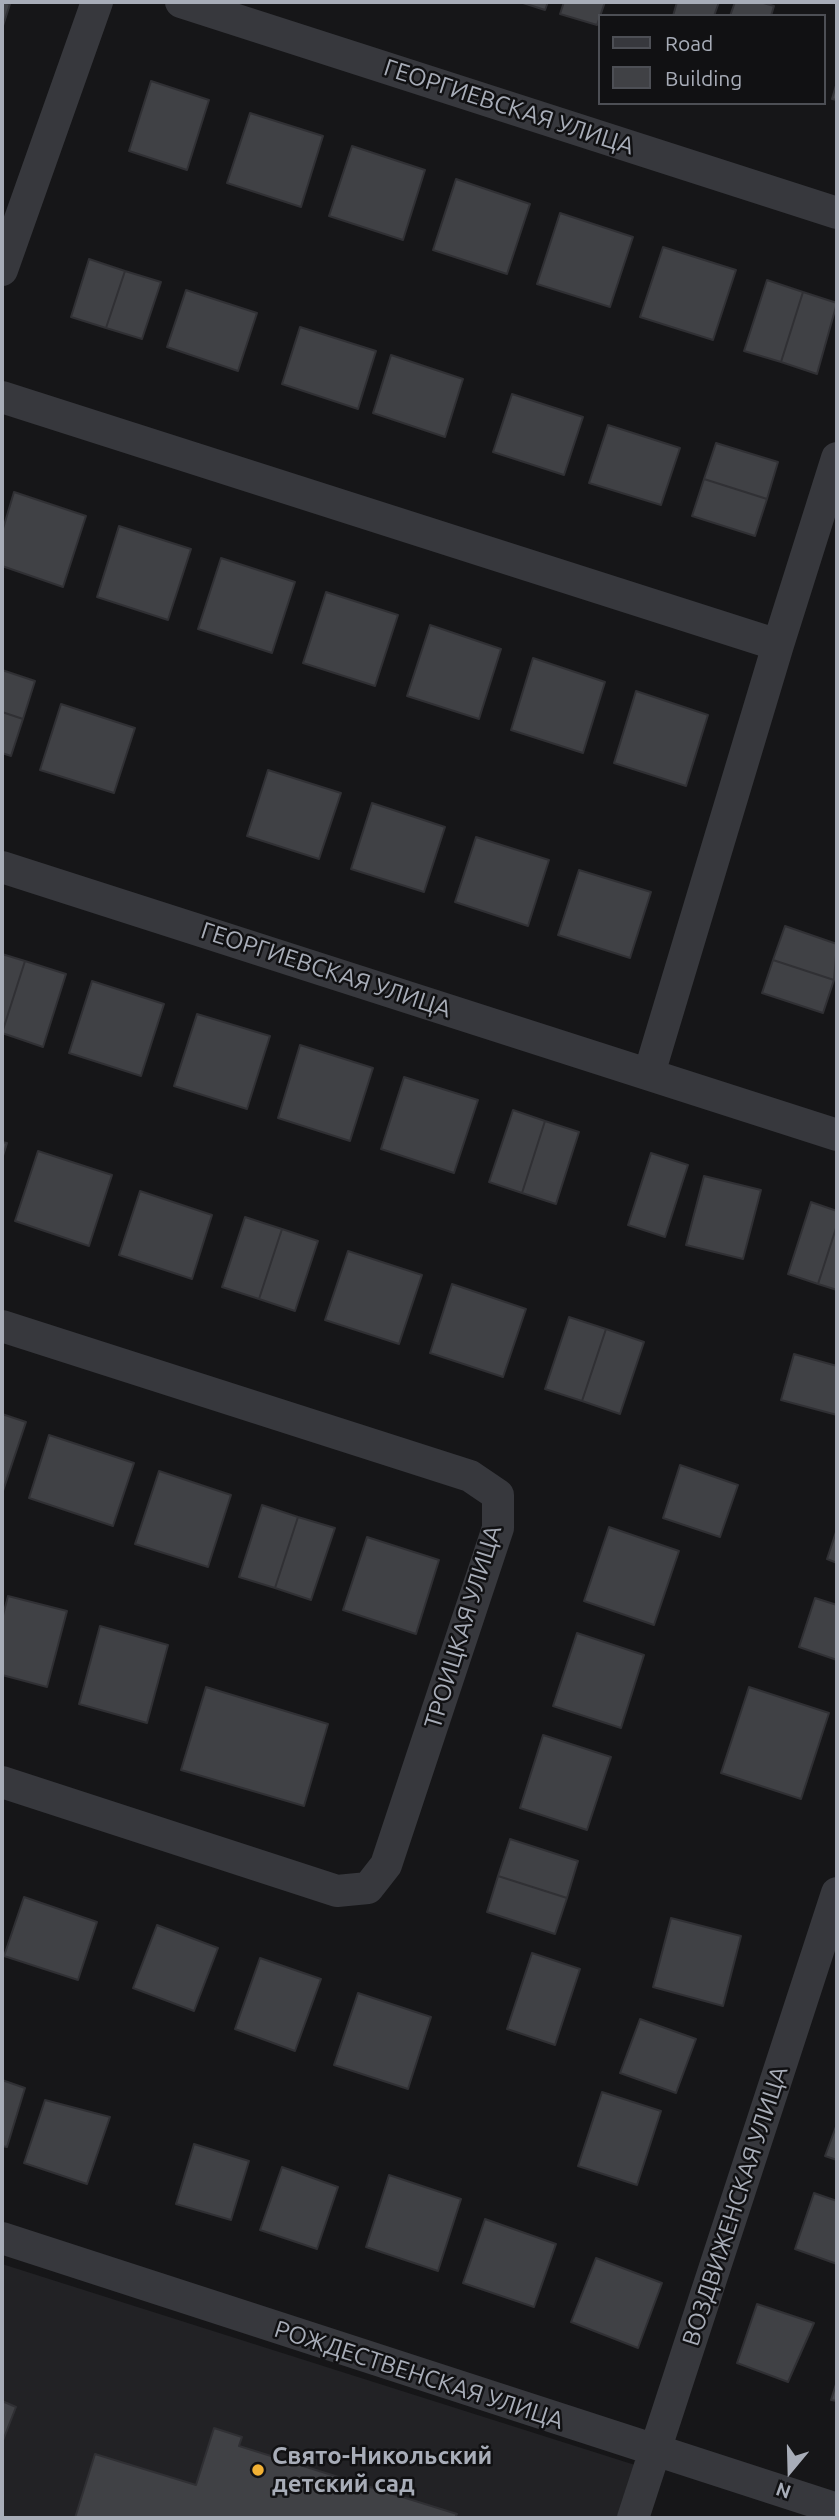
<!DOCTYPE html>
<meta charset="utf-8">
<style>
body{margin:0}
#map{position:relative;width:839px;height:2520px;overflow:hidden;background:#161618;font-family:Ubuntu,sans-serif}
canvas{display:block}
.frame{position:absolute;inset:0;border:4px solid #a8adb8;pointer-events:none}
.legend{position:absolute;left:598px;top:14px;width:228px;height:91px;box-sizing:border-box;background:#111113;border:2px solid #4d4f55;margin:0;padding:9px 12px;list-style:none;font-size:21px;color:#a8adb8}
.legend li{display:flex;align-items:center;gap:14px;height:35px}
.legend b{width:35px;border:2px solid #4d4f55}
.north{position:absolute;left:755px;top:2436px;width:70px;height:70px;-webkit-text-stroke:5px #111113;paint-order:stroke;rotate:199deg;font-size:19px;font-weight:700;line-height:28px;text-align:center;color:#a8adb8}
.north::after{content:'';display:block;margin:auto;width:24px;height:32px;background:#a8adb8;clip-path:polygon(50% 0,100% 100%,50% 72%,0 100%)}
</style>
<div id="map">
<canvas width="839" height="2520"></canvas>
<div class="frame"></div>
<ul class="legend">
<li><b style="height:9px;background:#37383d"></b>Road</li>
<li><b style="height:19px;background:#404145"></b>Building</li>
</ul>
<div class="north">N</div>
</div>
<script>
const ctx = document.querySelector('canvas').getContext('2d');
ctx.lineJoin = 'round';
function fill(path, color) { ctx.fillStyle = color; ctx.fill(path, 'evenodd'); }
function stroke(path, color, width, dash) { ctx.strokeStyle = color; ctx.lineWidth = width; ctx.lineCap = dash ? 'butt' : 'round'; ctx.setLineDash(dash || []); ctx.stroke(path); }
function drawText(font, color, halo, rows, align = 'center') {
  ctx.font = font + ' Ubuntu,sans-serif'; ctx.lineWidth = 5; ctx.setLineDash([]); ctx.textBaseline = 'middle'; ctx.strokeStyle = halo; ctx.fillStyle = color; for (const [text, x, y, turn = 0] of rows) {
    ctx.save(); ctx.translate(x, y); ctx.rotate((+turn || 0) * Math.PI / 180); ctx.textAlign = isNaN(turn) ? turn : align; if (halo) ctx.strokeText(text, 0, 0); ctx.fillText(text, 0, 0); ctx.restore();
  }
}
const built = new Path2D(`
 M2,2264L635,2465L617,2518H2Z`);
const building = new Path2D(`
 M2,2L10,4L2,29Z
 M520,2H548L545,10Z
 M564,2H605L597,25L560,14Z
 M677,2H719L714,16H673Z
 M735,2H760L774,6L771,16H730Z
 M151,81L209,100L187,170L129,151Z
 M837,82V100L832,99Z
 M250,113L323,136L301,207L227,183Z
 M352,146L425,170L403,240L329,216Z
 M456,179L530,204L507,274L433,250Z
 M560,213L633,237L610,307L537,284Z
 M663,247L736,270L713,340L640,317Z
 M89,259L125,271L106,328L71,317Z
 M125,271L161,282L142,339L106,328Z
 M767,280L803,292L781,362L744,351Z
 M186,290L257,313L238,371L167,347Z
 M803,292L837,303L817,374L781,362Z
 M300,327L376,351L358,409L282,384Z
 M391,355L463,379L445,437L373,413Z
 M512,394L583,417L564,475L493,452Z
 M608,425L680,448L661,505L589,483Z
 M716,443L778,462L767,499L704,479Z
 M704,479L767,499L755,536L692,516Z
 M14,492L86,516L63,587L2,566V532Z
 M119,526L191,549L168,620L97,597Z
 M221,558L295,582L272,653L198,629Z
 M326,592L398,615L375,686L303,663Z
 M430,625L501,649L479,719L407,696Z
 M533,658L605,682L583,753L511,730Z
 M2,670L35,681L23,719L2,712Z
 M636,691L708,715L686,786L614,763Z
 M61,704L135,728L114,793L40,770Z
 M2,712L23,719L11,756L2,753Z
 M268,770L341,793L319,859L247,836Z
 M372,803L445,827L424,892L351,869Z
 M476,837L549,860L528,926L455,902Z
 M579,870L651,892L630,958L558,935Z
 M785,926L837,944L834,980L773,960Z
 M2,954L25,961L2,1033Z
 M773,960L834,980L823,1013L762,993Z
 M25,961L66,974L43,1047L2,1033Z
 M92,981L164,1004L141,1076L69,1053Z
 M197,1014L270,1036L247,1109L174,1086Z
 M300,1045L373,1068L350,1141L278,1118Z
 M404,1077L478,1100L454,1173L381,1149Z
 M513,1110L545,1121L522,1193L489,1182Z
 M545,1121L579,1132L556,1204L522,1193Z
 M2,1142L7,1143L2,1159Z
 M38,1151L112,1175L89,1246L15,1221Z
 M651,1153L688,1165L665,1237L628,1225Z
 M704,1176L761,1190L743,1259L686,1245Z
 M140,1191L212,1215L192,1279L119,1255Z
 M811,1202L837,1211V1225L818,1284L788,1274Z
 M245,1217L282,1229L259,1299L222,1287Z
 M837,1225V1290L818,1284Z
 M282,1229L318,1241L295,1311L259,1299Z
 M348,1251L422,1275L399,1344L325,1320Z
 M452,1284L526,1309L503,1377L430,1353Z
 M569,1317L606,1329L582,1401L545,1389Z
 M606,1329L644,1342L620,1414L582,1401Z
 M794,1354L837,1366V1415L781,1400Z
 M2,1414L26,1422L2,1494Z
 M49,1435L134,1463L113,1526L29,1498Z
 M680,1465L738,1485L720,1537L663,1518Z
 M159,1471L231,1495L208,1567L135,1544Z
 M262,1505L298,1517L275,1588L239,1577Z
 M298,1517L335,1528L311,1600L275,1588Z
 M609,1527L679,1551L654,1625L584,1601Z
 M837,1529V1563L827,1559Z
 M367,1537L439,1560L416,1634L343,1610Z
 M8,1596L67,1611L47,1687L2,1675V1619Z
 M815,1598L837,1605V1660L799,1647Z
 M100,1626L168,1645L147,1723L79,1704Z
 M577,1633L644,1655L621,1728L553,1706Z
 M206,1687L328,1724L304,1806L181,1770Z
 M749,1687L829,1713L801,1799L721,1773Z
 M543,1735L611,1757L587,1830L520,1808Z
 M510,1839L578,1861L567,1898L498,1876Z
 M498,1876L567,1898L555,1934L487,1912Z
 M24,1897L97,1922L78,1980L4,1956Z
 M671,1918L741,1936L723,2006L653,1987Z
 M157,1925L218,1948L194,2011L133,1988Z
 M532,1953L580,1969L555,2045L507,2029Z
 M260,1958L321,1979L295,2051L235,2029Z
 M358,1993L431,2017L408,2089L334,2065Z
 M640,2019L696,2039L676,2093L620,2073Z
 M2,2080L25,2088L7,2147L2,2146Z
 M602,2092L661,2111L637,2185L578,2166Z
 M45,2100L110,2117L87,2184L24,2163Z
 M837,2124V2160L825,2156Z
 M194,2144L249,2161L231,2220L176,2204Z
 M282,2167L338,2187L317,2249L260,2230Z
 M389,2175L461,2199L438,2271L366,2247Z
 M814,2193L837,2201V2264L795,2249Z
 M485,2219L556,2244L534,2307L463,2283Z
 M596,2258L662,2283L638,2348L571,2322Z
 M757,2304L814,2323L788,2382L737,2363Z
 M837,2381V2401L831,2400Z
 M2,2401L16,2407L2,2443Z
 M214,2428L242,2437L239,2446L457,2514L455,2518H75L95,2454L196,2485Z`);
const minor = new Path2D(`
 M181,2L837,213
 M2,270L97,2
 M2,397L778,645
 M2,867L837,1135
 M649,1074L778,645L837,458
 M2,1326L470,1476L498,1495V1528L386,1865L368,1888L337,1891L2,1782
 M2,2238L837,2509
 M633,2518L837,1893`);
const markers = [
 [258,2470,7,"#f2b134"]
];
const streetNames = [
 ["ГЕОРГИЕВСКАЯ УЛИЦА",509,107,18],
 ["ГЕОРГИЕВСКАЯ УЛИЦА",326,970,18],
 ["ТРОИЦКАЯ УЛИЦА",463,1627,-73],
 ["ВОЗДВИЖЕНСКАЯ УЛИЦА",735,2206,-72],
 ["РОЖДЕСТВЕНСКАЯ УЛИЦА",419,2375,18]
];
const poiNames = [
 ["Свято-Никольский",272,2456],
 ["детский сад",272,2484]
];
fill(built, '#222225');
fill(building, '#404145');
stroke(building, '#303034', 2);
stroke(minor, '#37383d', 32);
for (const [x, y, r, color] of markers) { const dot = new Path2D(); dot.arc(x, y, r, 0, 2 * Math.PI); ctx.fillStyle = color; ctx.fill(dot); stroke(dot, '#111113', 2.5); }
drawText('24px', '#a8adb8', '#111113', streetNames);
drawText('bold 24px', '#a8adb8', '#111113', poiNames, 'left');
</script>
